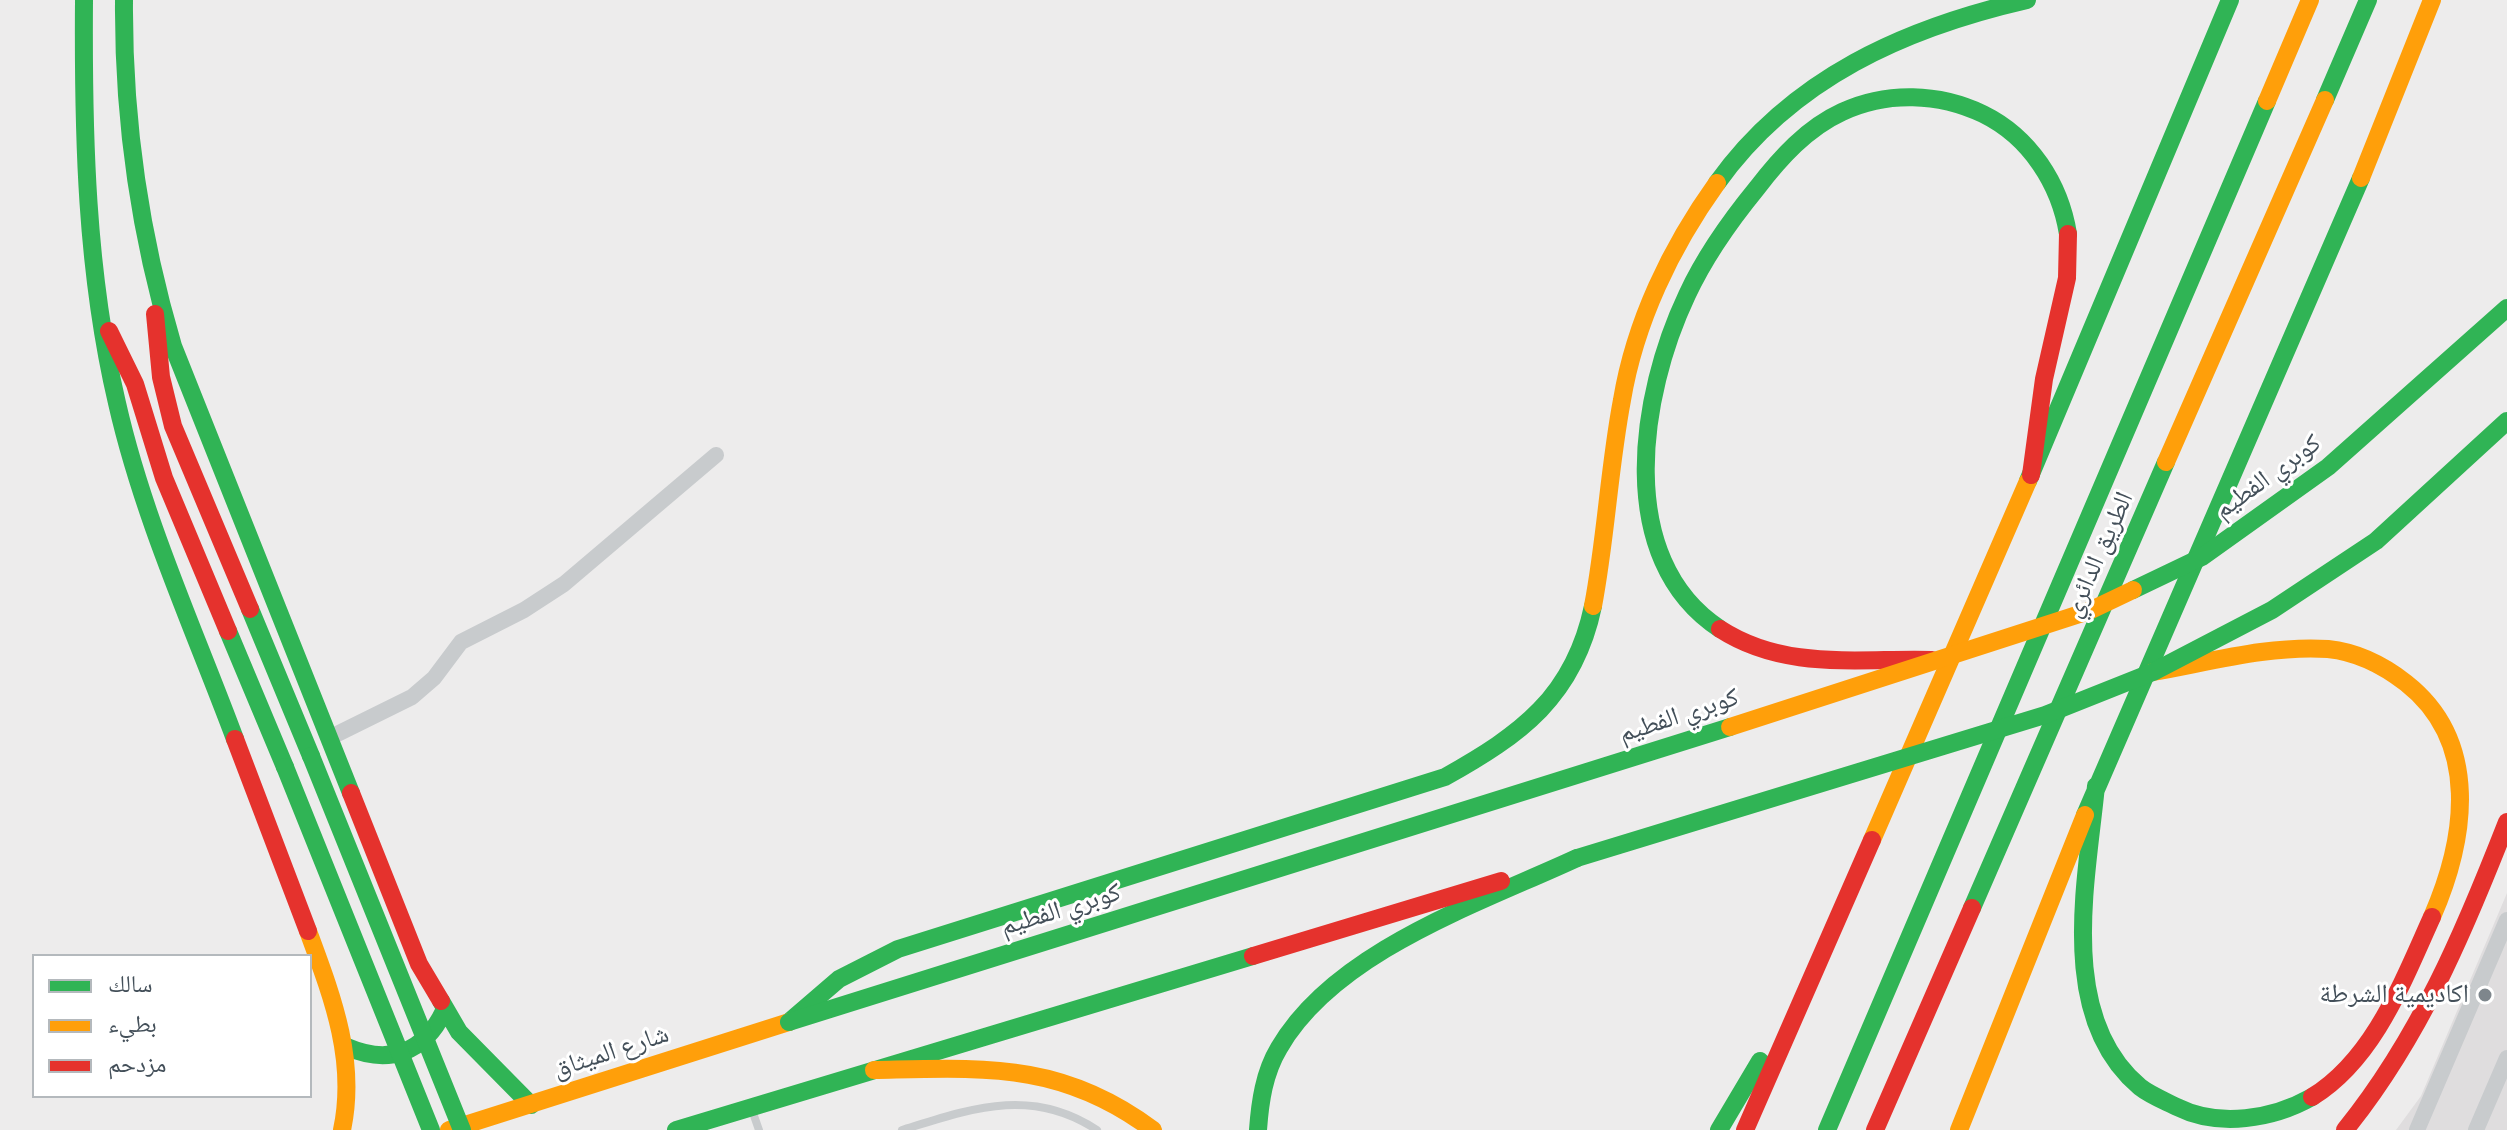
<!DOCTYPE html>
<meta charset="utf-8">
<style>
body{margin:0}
#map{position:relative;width:2507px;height:1130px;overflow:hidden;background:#edecec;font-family:"Fira Sans Condensed","Noto Naskh Arabic",sans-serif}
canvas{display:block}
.legend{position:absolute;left:32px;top:954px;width:280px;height:144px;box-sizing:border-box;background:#fff;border:2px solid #b4b9bd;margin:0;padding:10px 14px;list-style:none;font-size:24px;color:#434f59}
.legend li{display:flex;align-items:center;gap:16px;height:40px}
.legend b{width:40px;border:2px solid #b4b9bd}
</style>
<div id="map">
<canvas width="2507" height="1130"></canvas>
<ul class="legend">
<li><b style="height:10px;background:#30b455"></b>سالك</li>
<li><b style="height:10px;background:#ff9f0a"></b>بطيء</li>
<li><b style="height:10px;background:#e5322d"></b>مزدحم</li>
</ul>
</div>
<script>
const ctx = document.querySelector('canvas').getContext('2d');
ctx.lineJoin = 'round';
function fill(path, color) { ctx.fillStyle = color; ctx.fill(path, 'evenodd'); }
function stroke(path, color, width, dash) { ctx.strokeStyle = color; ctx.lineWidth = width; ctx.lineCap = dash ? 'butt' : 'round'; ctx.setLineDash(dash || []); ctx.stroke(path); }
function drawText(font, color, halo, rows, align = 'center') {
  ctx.font = font + ' "Fira Sans Condensed","Noto Naskh Arabic",sans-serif'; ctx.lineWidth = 6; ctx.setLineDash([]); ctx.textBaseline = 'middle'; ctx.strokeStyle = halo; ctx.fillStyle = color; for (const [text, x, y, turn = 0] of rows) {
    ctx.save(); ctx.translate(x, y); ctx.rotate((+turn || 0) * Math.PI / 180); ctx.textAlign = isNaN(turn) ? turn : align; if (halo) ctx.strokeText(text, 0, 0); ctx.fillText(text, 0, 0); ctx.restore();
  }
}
const education = new Path2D(`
 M2507,893V1130H2396L2421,1096Z`);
const lane = new Path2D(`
 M752,1110L759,1130
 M902,1130C970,1109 1031,1086 1097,1130`);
const street = new Path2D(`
 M329,738L412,697L434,678L461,642L524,610L564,584L716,455
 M2417,1130L2507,920
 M2476,1130L2507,1058`);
const fast = new Path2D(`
 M84,0C83,135 86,271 117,403C143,518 194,629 235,739
 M124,0C123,119 139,232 173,346L351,793
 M2325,100L2368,0
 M1717,183C1792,78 1905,28 2027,0
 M2028,481L2230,0
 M250,609L311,756
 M1720,629C1613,559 1640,394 1687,295C1705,256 1730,221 1757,188C1780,158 1807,128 1842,112C1887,91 1939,93 1983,114C2030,137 2060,184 2068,234
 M228,631L285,767
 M2096,786C2087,880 2056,1017 2140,1087C2150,1095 2165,1101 2177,1107C2219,1128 2273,1119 2312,1097
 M2085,815L2361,178
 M1972,908L2166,462
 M441,1001L459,1032L531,1105
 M789,1022L839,979L898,949L1445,777C1520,735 1574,697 1593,606
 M347,1047C389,1065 424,1053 444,1011
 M676,1130L1253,956
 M1258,1130C1260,1102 1264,1073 1279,1048C1335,951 1480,903 1577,858
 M1719,1130L1760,1061
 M1827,1130L2267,101`);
const slow = new Path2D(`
 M2267,101L2310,0
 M2361,178L2432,0
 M2166,462L2325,100
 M1593,606C1606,538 1609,468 1622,400C1635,322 1671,247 1717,183
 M2153,672C2210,662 2270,645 2328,649C2357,652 2383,665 2406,683C2481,742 2466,839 2432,917
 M1872,840L2028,481
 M308,931C332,996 357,1060 342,1130
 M874,1070C983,1068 1061,1061 1153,1130
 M449,1130L789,1022
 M1959,1130L2085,815`);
const jam = new Path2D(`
 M155,314L161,377L173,426L250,609
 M109,331L135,384L164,478L228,631
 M2031,475L2044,379L2067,278L2068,234
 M1720,629C1785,671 1858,658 1932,660
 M235,739L308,931
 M351,793L419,964L441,1001
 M1253,956L1501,881
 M2312,1097C2374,1059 2403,981 2432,917
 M1745,1130L1872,840
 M1875,1130L1972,908
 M2345,1130C2420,1037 2464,932 2507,822`);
const fastBridge = new Path2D(`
 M2133,590L2202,557L2328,467L2507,308
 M311,756L462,1130
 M285,767L431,1130
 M1577,858L2045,715L2153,672L2272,610L2376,541L2507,421
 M789,1022L1730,727`);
const slowBridge = new Path2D(`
 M1730,727L2089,611L2133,590`);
const markers = [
 [2485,995,8,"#7e868c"]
];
const streetNames = [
 ["كوبري الفطيم",2268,477,-36],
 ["الطريق الدائري",2099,555,-66],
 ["كوبري الفطيم",1679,716,-18],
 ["كوبري الفطيم",1061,910,-17],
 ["شارع الميثاق",611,1052,-18]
];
const poiNames = [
 ["اكاديمية الشرطة",2469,995]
];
fill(education, '#dfddde');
stroke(lane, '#c8cbcd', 8);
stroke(street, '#c8cbcd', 16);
stroke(fast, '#30b455', 18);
stroke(slow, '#ff9f0a', 18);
stroke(jam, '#e5322d', 18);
stroke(fastBridge, '#30b455', 18);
stroke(slowBridge, '#ff9f0a', 18);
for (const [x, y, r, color] of markers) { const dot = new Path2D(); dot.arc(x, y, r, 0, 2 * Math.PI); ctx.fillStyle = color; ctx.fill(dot); stroke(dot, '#fff', 3); }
drawText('26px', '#434f59', '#fff', streetNames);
drawText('26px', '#434f59', '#fff', poiNames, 'right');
</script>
